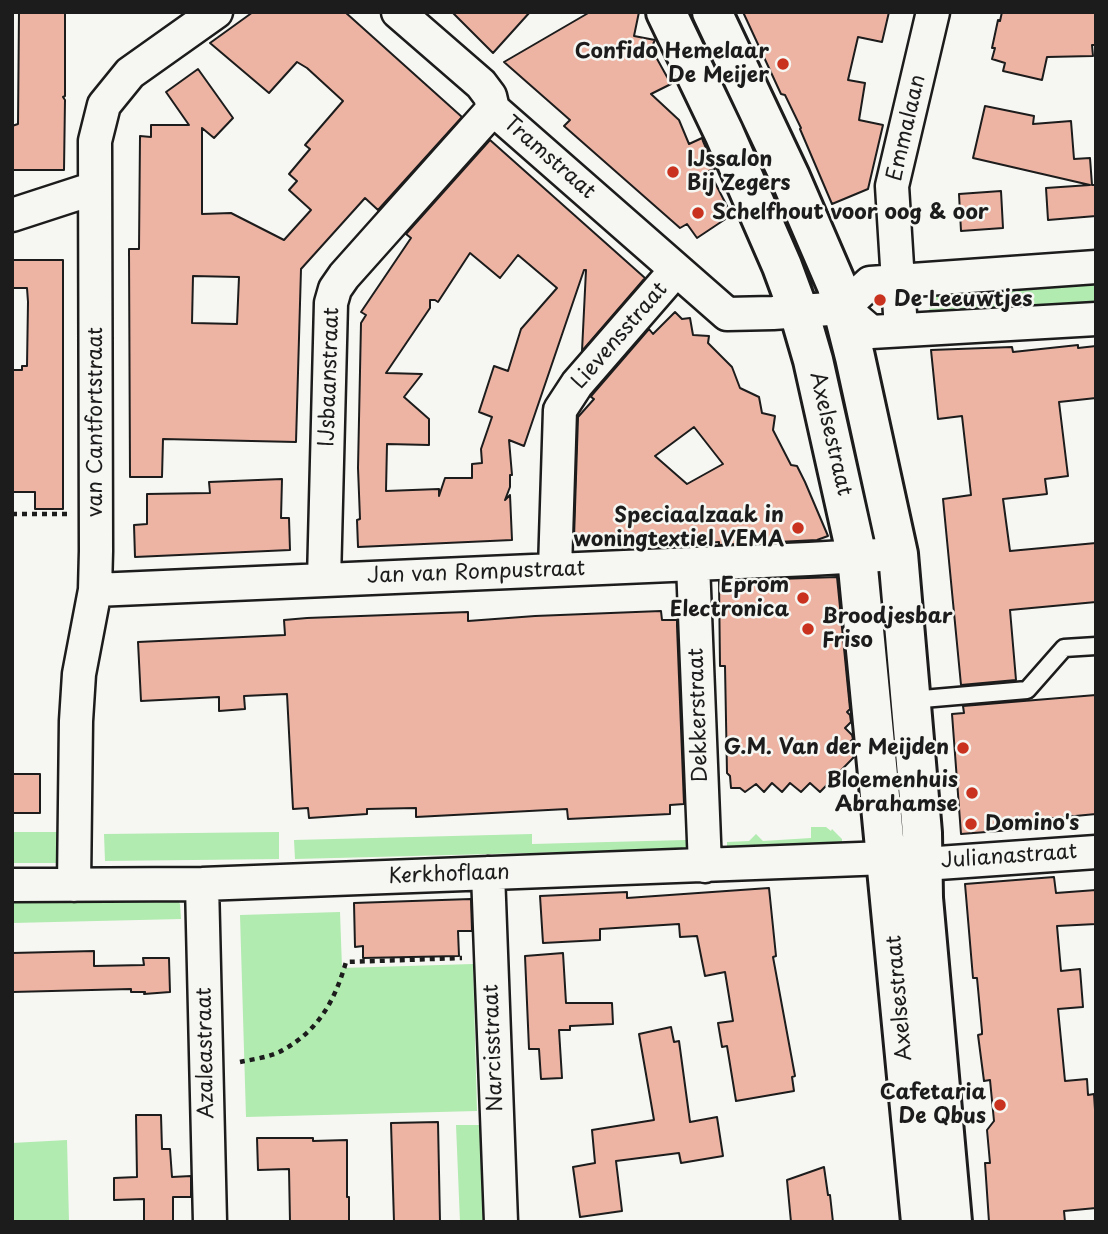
<!DOCTYPE html>
<style>
body{margin:0}
#map{position:relative;width:1108px;height:1234px;overflow:hidden;background:#f6f6f2;font-family:"Playpen Sans",sans-serif}
canvas{display:block}
.frame{position:absolute;inset:0;border:14px solid #1c1c1c;pointer-events:none}
</style>
<div id="map">
<canvas width="1108" height="1234"></canvas>
<div class="frame"></div>
</div>
<script>
const ctx = document.querySelector('canvas').getContext('2d');
ctx.lineJoin = 'round';
function fill(path, color) { ctx.fillStyle = color; ctx.fill(path, 'evenodd'); }
function stroke(path, color, width, dash) { ctx.strokeStyle = color; ctx.lineWidth = width; ctx.lineCap = dash ? 'butt' : 'round'; ctx.setLineDash(dash || []); ctx.stroke(path); }
function drawText(font, color, halo, rows, align = 'center') {
  ctx.font = font + ' "Playpen Sans",sans-serif'; ctx.lineWidth = 5; ctx.setLineDash([]); ctx.textBaseline = 'middle'; ctx.strokeStyle = halo; ctx.fillStyle = color; for (const [text, x, y, turn = 0] of rows) {
    ctx.save(); ctx.translate(x, y); ctx.rotate((+turn || 0) * Math.PI / 180); ctx.textAlign = isNaN(turn) ? turn : align; if (halo) ctx.strokeText(text, 0, 0); ctx.fillText(text, 0, 0); ctx.restore();
  }
}
const green = new Path2D(`
 M1096,277V307L930,318L928,289Z
 M811,827H826L831,831L832,829L842,839V847L727,852V842L749,841L756,834L763,841L811,838Z
 M12,832H60V863H12Z
 M279,832V859L105,861L104,834Z
 M532,834V844L686,840V849L295,859L294,840Z
 M12,894L176,897L180,904L181,919L12,923Z
 M340,912L342,968L473,964L477,1111L246,1117L240,915Z
 M456,1125H484L488,1222H460Z
 M67,1140L69,1222H12V1143Z`);
const building = new Path2D(`
 M19,12H65V96L63,97L65,100L64,170H12V126L18,124Z
 M253,12H345L462,117L378,210L365,198L301,269L296,442L163,439L162,477H130L129,249H139L140,136L151,137V125H189L166,92L198,69L233,118L214,138L202,128V214L231,213L284,240L311,210L289,190L297,181L289,174L310,149L305,145L343,101L307,68L297,62L269,93L210,43ZM193,276L239,277L237,324L192,323Z
 M452,12H530L493,53Z
 M590,12H639L634,36L655,40L651,48L671,84L651,94L679,120L689,144L702,138L703,141L715,169L709,171L729,210L727,218L697,238L687,224L680,228L564,126L570,120L504,62Z
 M743,12H889L882,42L858,37L848,80L865,83L859,120L883,125L868,189L832,204L800,129L801,128L785,95L781,94Z
 M1002,12H1096V45H1092L1093,56L1047,57L1042,80L1003,71L1005,63L992,59L995,48H992L998,20L1000,21Z
 M985,106L1034,116L1033,124L1071,121L1074,159L1090,158L1092,185H1096V216L1048,220L1046,188L1090,185L973,158Z
 M490,140L645,278L582,351L586,270H584L524,446L509,440L512,475H510V487L505,500L510,495L512,540L358,547L357,520L360,519L358,468L361,323L366,315L361,312L411,238L406,234ZM470,253L500,278L518,255L557,288L521,329L508,371L494,366L479,412L492,417L481,449L482,463L472,464V478H445L439,496V489L386,491L387,444L429,445V419L404,397L422,374L386,373L430,308V300H435L438,302Z
 M1001,191L1003,228L961,231L959,194Z
 M12,260H63V509H35V492H12V370H22V366H27L28,302L27,288H12Z
 M675,312L682,319L690,318L693,335L709,336L708,343L732,367L740,388L759,397L762,413L775,416L773,430L791,465L797,466L805,482L828,536L817,540L719,545V542L671,545V537L574,538L578,417L594,399L591,397L592,395L649,329L653,334ZM694,427L723,464L687,484L655,456Z
 M1078,345V348L1096,346V398L1059,402L1068,476L1045,479L1047,494L1003,499L1010,551L1096,543V602L1010,610L1016,680L961,685L943,499L971,495L962,416L938,419L931,350L1012,347L1013,352Z
 M282,479L281,518H289L290,550L135,557L134,525L147,524V494L210,493L209,482Z
 M837,577L850,709L847,712L850,715L851,722L845,728L852,735L853,739L845,747L854,757L820,792L810,783L801,792L790,783L782,792L772,783L764,792L756,784L745,792L740,788H731L730,776L727,773L725,666H720L719,581Z
 M661,611L662,620H677V626L684,804L670,805V814L568,819L567,809L416,817V808L367,809V814L309,818L308,808L293,809L287,694L244,696L245,709L219,711V697L141,701L138,642L285,635L284,620L307,618L468,612V621L535,616Z
 M1096,695V814L1023,821L1024,829L961,834L952,714L964,713L963,706Z
 M12,774H40V813H12Z
 M1054,877L1056,893L1096,890V924L1057,926L1061,971L1080,969L1083,1007L1058,1009L1065,1081L1087,1079L1088,1095L1094,1094L1096,1125V1208L1064,1211L1065,1222H989L985,1163H990L987,1130L994,1121L990,1080L984,1081L978,1035L982,1034V1031L977,978H973L965,884Z
 M769,888L776,956L773,957L795,1076L792,1077L794,1091L736,1101L727,1046L722,1047L718,1023L733,1021L725,972L705,976L697,936L680,937L679,924L600,929V940L543,943L540,896L627,892V898Z
 M471,899L472,931H458L459,956L363,958V946L355,947L354,903Z
 M94,951V966L144,965L143,958H169L170,992L144,994L145,992H131V989L12,992V953Z
 M563,953L566,1003H612L613,1024L570,1026V1030H559L562,1078L541,1079L539,1049H529L525,956Z
 M671,1027L674,1042L679,1041L690,1122L717,1117L723,1156L681,1163L679,1153L616,1161L622,1211L580,1217L573,1167L595,1163L592,1130L654,1120L639,1034Z
 M136,1115H161L162,1149H170L172,1177L191,1176V1197H173V1222H144V1199L114,1200V1178L137,1177Z
 M438,1122L440,1222H394L391,1123Z
 M257,1138H313V1141L347,1140V1197H349V1222H290L289,1169L258,1170Z
 M824,1167L828,1195H830L833,1222H791L787,1180Z`);
const path = new Path2D(`
 M12,514H67
 M240,1062C254,1059 271,1057 283,1050C319,1030 335,1000 346,962L462,958`);
const service = new Path2D(`
 M911,700L1027,690L1064,648L1096,646`);
const minor = new Path2D(`
 M398,12L481,84L490,96L493,109L727,314L773,313L843,308
 M12,215L95,188
 M843,308L870,283L1096,267
 M843,308L871,332L1096,319
 M901,330L892,186L933,12
 M693,564L705,866
 M555,569L560,410L577,384L676,270
 M324,580L331,303L335,289L344,276L493,109
 M95,590L809,559L898,554
 M488,873L501,1222
 M202,884L210,1222
 M12,885L202,884L886,858L938,863L1096,852
 M74,885L76,721L79,674L95,590L96,551L95,141L104,105L130,73L216,12`);
const tertiary = new Path2D(`
 M666,12L724,133L782,266L799,312L813,360L857,557L921,1222
 M712,12L790,177L837,286L855,357L898,554L922,833L923,898L952,1222`);
const markers = [
 [783,64,7,"#c8321e"],
 [673,172,7,"#c8321e"],
 [698,213,7,"#c8321e"],
 [880,300,7,"#c8321e"],
 [798,528,7,"#c8321e"],
 [803,598,7,"#c8321e"],
 [808,629,7,"#c8321e"],
 [963,748,7,"#c8321e"],
 [972,793,7,"#c8321e"],
 [971,824,7,"#c8321e"],
 [1000,1105,7,"#c8321e"]
];
const poiNames = [
 ["Confido Hemelaar",769,52],
 ["De Meijer",769,76],
 ["IJssalon",687,160,"left"],
 ["Bij Zegers",687,184,"left"],
 ["Schelfhout voor oog & oor",712,213,"left"],
 ["De Leeuwtjes",894,300,"left"],
 ["Speciaalzaak in",784,516],
 ["woningtextiel VEMA",784,540],
 ["Eprom",789,586],
 ["Electronica",789,610],
 ["Broodjesbar",822,617,"left"],
 ["Friso",822,641,"left"],
 ["G.M. Van der Meijden",949,748],
 ["Bloemenhuis",958,781],
 ["Abrahamse",958,805],
 ["Domino's",985,824,"left"],
 ["Cafetaria",986,1093],
 ["De Qbus",986,1117]
];
const streetNames = [
 ["Emmalaan",907,128,-77],
 ["Tramstraat",549,158,41],
 ["Lievensstraat",620,336,-49],
 ["IJsbaanstraat",330,377,-88],
 ["van Cantfortstraat",96,422,-90],
 ["Axelsestraat",830,434,77],
 ["Jan van Rompustraat",476,573,-2],
 ["Dekkerstraat",699,715,-92],
 ["Julianastraat",1009,857,-4],
 ["Kerkhoflaan",449,875,-2],
 ["Axelsestraat",900,998,-95],
 ["Narcisstraat",494,1048,-92],
 ["Azaleastraat",206,1053,-91]
];
fill(green, '#b1ebaf');
fill(building, '#edb4a4');
stroke(building, '#1c1c1c', 2);
stroke(service, '#1c1c1c', 21);
stroke(minor, '#1c1c1c', 37);
stroke(tertiary, '#1c1c1c', 44);
stroke(path, '#1c1c1c', 4.5, [5, 5]);
stroke(service, '#f6f6f2', 16);
stroke(minor, '#f6f6f2', 32);
stroke(tertiary, '#f6f6f2', 38);
for (const [x, y, r, color] of markers) { const dot = new Path2D(); dot.arc(x, y, r, 0, 2 * Math.PI); ctx.fillStyle = color; ctx.fill(dot); stroke(dot, '#f6f6f2', 2.5); }
drawText('bold 21px', '#1c1c1c', '#f6f6f2', poiNames, 'right');
drawText('21px', '#1c1c1c', '#f6f6f2', streetNames);
</script>
